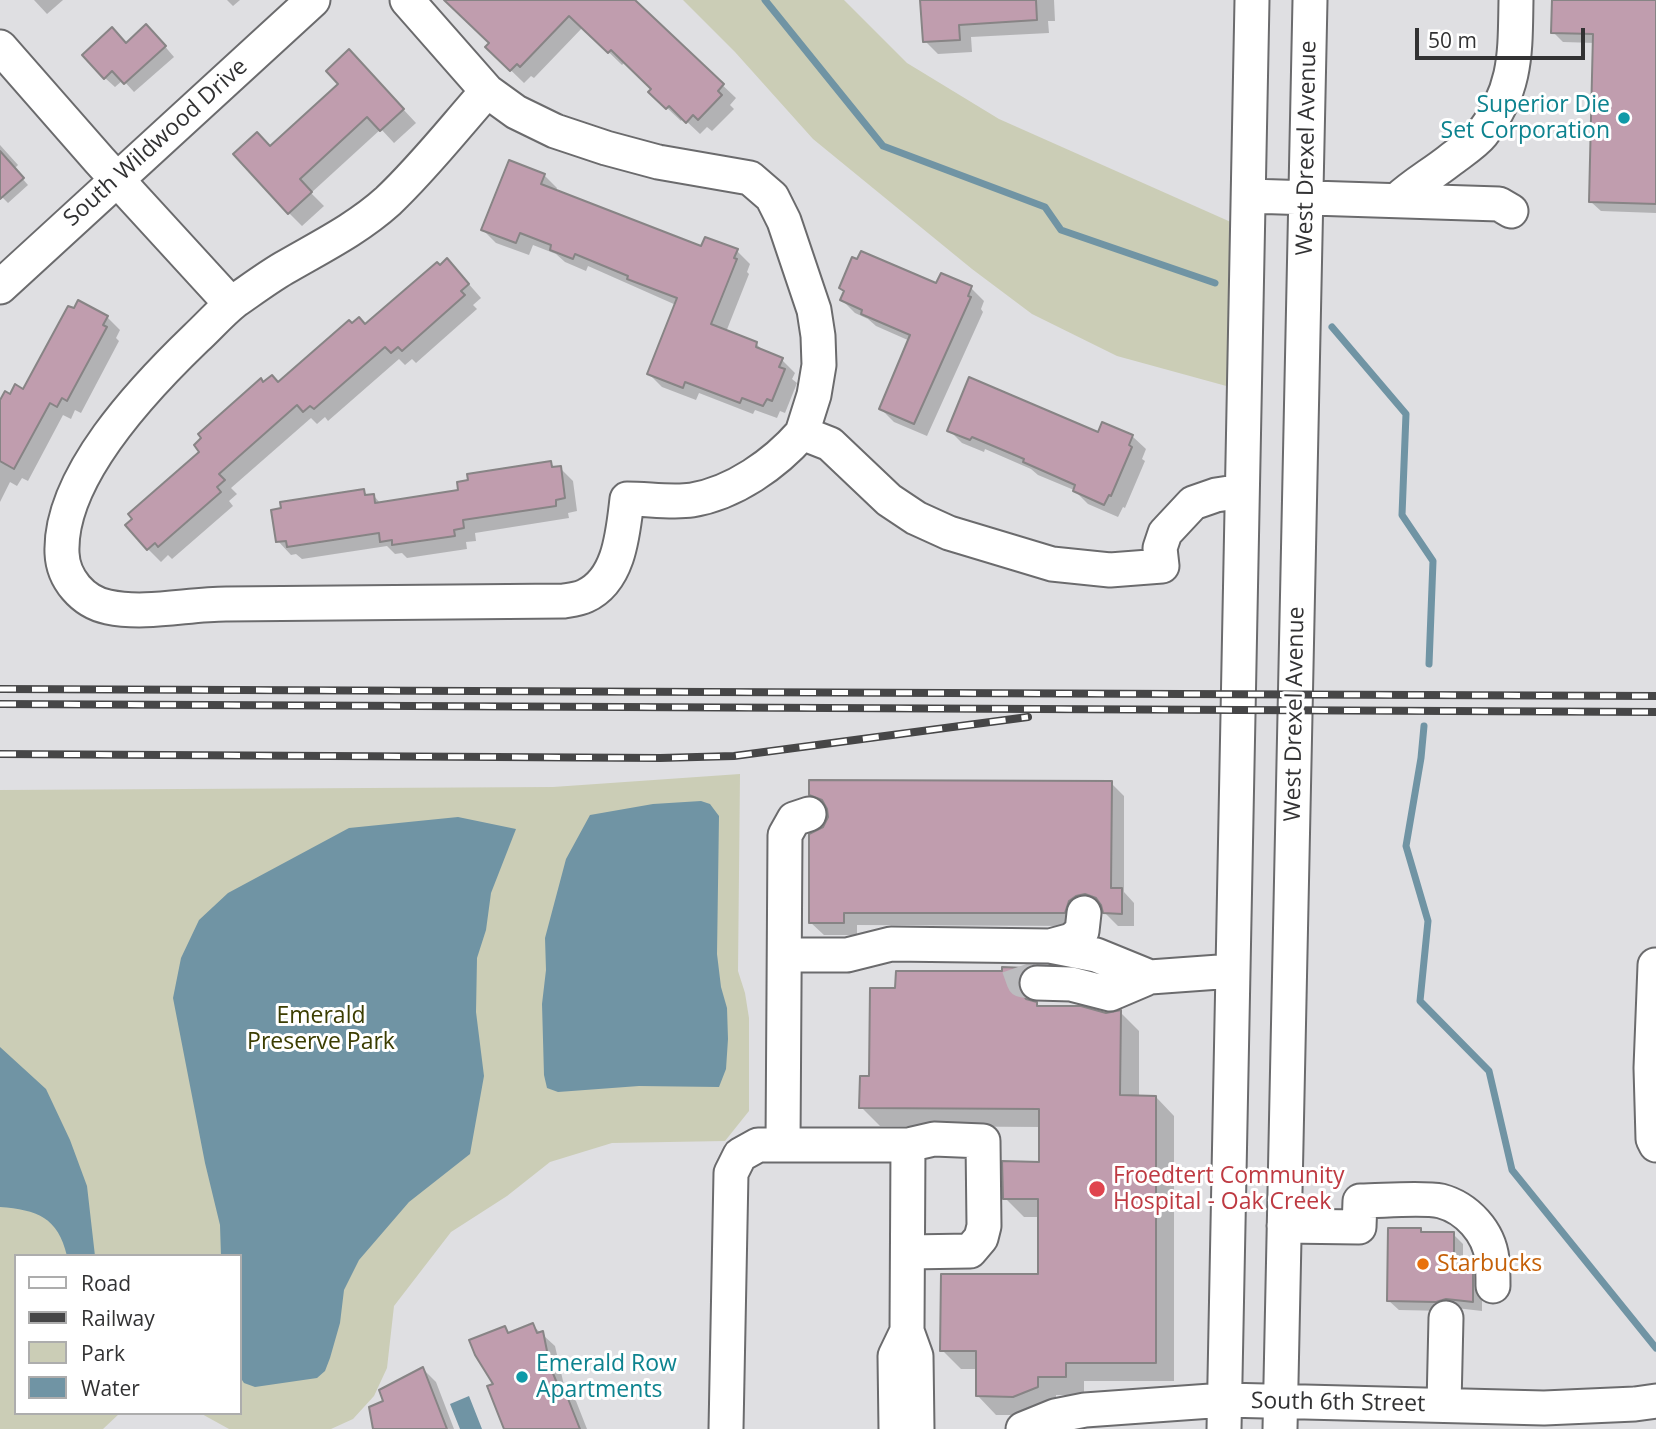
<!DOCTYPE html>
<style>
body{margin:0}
#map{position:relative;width:1656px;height:1429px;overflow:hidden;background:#dfdfe2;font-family:"Open Sans",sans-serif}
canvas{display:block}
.legend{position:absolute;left:14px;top:1254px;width:228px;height:161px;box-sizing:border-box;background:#fff;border:2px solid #adadad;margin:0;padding:9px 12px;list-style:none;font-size:21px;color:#323233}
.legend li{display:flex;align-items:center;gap:14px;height:35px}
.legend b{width:35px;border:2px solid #adadad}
.scale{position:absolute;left:1415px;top:28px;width:170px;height:32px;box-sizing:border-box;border:4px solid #323233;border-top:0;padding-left:9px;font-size:21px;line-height:24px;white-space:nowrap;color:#323233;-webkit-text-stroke:5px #fff;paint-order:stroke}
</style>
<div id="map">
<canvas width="1656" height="1429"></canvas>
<ul class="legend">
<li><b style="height:9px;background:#fff"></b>Road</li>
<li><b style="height:9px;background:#464647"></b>Railway</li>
<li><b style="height:19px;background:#cbcdb6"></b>Park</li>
<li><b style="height:19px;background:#7094a4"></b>Water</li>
</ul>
<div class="scale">50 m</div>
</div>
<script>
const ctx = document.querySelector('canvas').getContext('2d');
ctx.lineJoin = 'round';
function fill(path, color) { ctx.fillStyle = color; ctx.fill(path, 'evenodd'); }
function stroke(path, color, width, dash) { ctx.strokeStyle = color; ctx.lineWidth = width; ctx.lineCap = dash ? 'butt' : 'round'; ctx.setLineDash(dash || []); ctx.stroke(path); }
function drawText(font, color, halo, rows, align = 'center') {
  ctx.font = font + ' "Open Sans",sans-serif'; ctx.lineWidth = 6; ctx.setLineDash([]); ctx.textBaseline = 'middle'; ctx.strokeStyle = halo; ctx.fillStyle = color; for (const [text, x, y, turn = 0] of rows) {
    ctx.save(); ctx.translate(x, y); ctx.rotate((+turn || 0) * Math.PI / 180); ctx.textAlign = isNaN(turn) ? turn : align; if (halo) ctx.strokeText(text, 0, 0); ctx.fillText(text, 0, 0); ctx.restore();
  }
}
const green = new Path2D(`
 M683,0H844L907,63L999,119L1233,223L1230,387L1117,356L1032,314L972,269L813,139L735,52Z
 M740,774L738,971L745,993L749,1018V1111L725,1141L612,1143L550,1162L507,1196L451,1232L394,1306L387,1368L374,1396L353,1419L331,1429H229L200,1413H240V1256H16V1413H120L103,1429H0V790L553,787Z`);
const water = new Path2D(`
 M701,801L710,804L719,816L717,954L721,987L727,1008L728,1039L726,1069L719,1087L639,1086L558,1092L547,1088L544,1075L542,1004L546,970L545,938L566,859L590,815L653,804Z
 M458,817L516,829L491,893L486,930L477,958L476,1012L484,1076L470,1154L409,1202L359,1260L344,1290L340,1323L330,1358L325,1371L317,1378L255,1387L244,1383L240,1377V1256H221L220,1225L205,1163L173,998L181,958L199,920L228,893L349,828Z
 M0,1047L46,1089L70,1140L87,1186L95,1256H67C58,1217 37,1210 0,1207Z
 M469,1396L482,1429H460L450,1404Z`);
const shadow = new Path2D(`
 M34,0H63L47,14Z
 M227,0H240L233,6Z
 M449,0H633L736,98L730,105L734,109L712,131L707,127L700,134L683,118L681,121L664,105L654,89L625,62L622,65L583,27L534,78L531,76L524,83L487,47L491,43Z
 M922,0H1054L1055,21H1048L1049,33L971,37L972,52L938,54L925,41Z
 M1554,0H1656V213L1601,211L1591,202L1595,43L1563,42L1553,32Z
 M156,36L174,57L134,92L123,80L115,87L105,78L127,45Z
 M362,65L416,123L394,143L381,129L311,193L324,206L302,226L289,213L271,148Z
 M0,145L18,165L14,169L28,185L8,203L0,195Z
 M544,175L557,188L556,191L702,248L737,251L750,264L747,272L749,274L726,332L756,344L766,353L782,360L795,373L792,379L797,383L785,413L780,411L777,418L755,410L753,414L699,393L696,400L662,387L649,374L676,305L588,266L586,271L565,262L556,254L533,245L529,255L496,243L483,230Z
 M460,274L481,298L473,305L477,309L416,363L412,359L405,365L399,359L328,421L325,417L317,424L311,418L231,488L237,494L229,501L233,506L172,559L168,555L161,562L148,549L202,452L264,384H278L352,326H366Z
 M937,286L971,288L984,301L981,309L983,312L927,436L894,422L881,409L910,341L876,326L868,319L855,313L842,300L845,293L841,288Z
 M107,317L120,330L116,338L119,341L81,413L75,410L71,419L63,415L28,481L22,478L17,486L10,482L0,502V404L11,396L24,391Z
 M949,430L1132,436L1146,449L1142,459L1145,461L1125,508L1123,507L1118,517L1088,504L1074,490L1038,475L1031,469L985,449L984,452L962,443Z
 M550,463L555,468H560L573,481L577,511L568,513L569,518L475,533L476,541L466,542L467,549L407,558L402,553L395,554L387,546L302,559L296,554L291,555L278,541L363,491L369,497L374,496L381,504L460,492Z
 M1111,783L1124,796V892L1134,903V926H1118L1105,913L1104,908L1100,906L1089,908L1078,926L857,925V935H824L810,922L824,829L830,818L829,810L824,808L811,795Z
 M1004,969H1025L1044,987L1039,992L1036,1002L1040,1008L1106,1015L1120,1012L1139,1031V1097H1156L1174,1116V1381H1084V1395H1056V1406L1032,1415H996L978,1396V1369H961L942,1350L1039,1276L1040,1217H1024L1005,1198L1040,1164V1127L880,1126L861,1107L897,990L1004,973Z
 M1420,1230L1424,1234H1453L1463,1244V1272H1473L1482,1282V1311L1456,1308L1447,1311L1399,1310L1389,1301Z
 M532,1325L555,1346L563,1381L567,1393L576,1401L587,1429H506L496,1385L505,1328L510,1334Z
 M423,1369L436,1382L454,1429H374L386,1402Z`);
const stream = new Path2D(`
 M765,0L883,146L1045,207L1061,230L1215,283
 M1332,327L1406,414L1402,515L1433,561L1429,664
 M1424,726L1421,758L1406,846L1428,921L1420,1001L1489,1071L1512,1170L1656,1348`);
const building = new Path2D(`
 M444,0H635L724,84L718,91L722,95L698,120L693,115L686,123L669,106L666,109L648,92L651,89L611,50L608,53L569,16L520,67L517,64L510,71L485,47L489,43Z
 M920,0H1036L1037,20L959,25L960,40L923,42Z
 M1552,0H1656V204L1589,202L1593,34L1551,33Z
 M146,24L166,46L124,84L112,71L104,79L82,55L112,27L126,43Z
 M349,49L404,109L380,131L367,117L300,179L312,192L288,214L233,154L257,132L270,146L338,84L326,71Z
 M0,151L24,178L0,199Z
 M509,160L545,174L541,184L701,246L705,237L738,249L734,258L737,259L711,324L757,342L756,347L783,358L779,367L785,369L772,401L767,399L763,406L742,398L740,403L685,382L683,388L647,374L677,298L627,279L628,276L575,254L573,259L550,250L551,245L520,233L516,243L481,230Z
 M861,251L936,283L941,273L972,286L968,296L971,297L914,424L879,409L910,335L861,314L862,310L840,300L844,291L839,288L852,257L857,259Z
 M447,258L469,284L461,291L465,295L402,351L398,347L391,353L385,347L314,409L310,406L303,412L297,405L219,474L225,480L217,487L221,492L158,547L155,543L147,550L125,525L132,519L128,514L199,452L194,445L201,438L198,434L261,378L263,382L272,375L278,382L349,320L352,323L359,317L365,324L437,262L440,265Z
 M78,300L108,316L103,325L107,327L67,401L62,398L57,407L50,403L14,469L0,461V400L5,391L10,394L15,384L23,389L68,306L74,308Z
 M969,377L1098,432L1102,422L1133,435L1129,445L1132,447L1111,496L1109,495L1104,505L1073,491L1075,485L1023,462L1024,459L972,437L970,440L947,431Z
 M551,461L552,467L561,466L565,498L556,500V506L463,520L464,528L454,530L455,536L392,545V540L380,542L379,533L287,547L286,541L276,542L271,510L281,508L280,502L364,489L365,495L374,494L375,503L458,490L457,482L468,480L467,474Z
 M809,780L1112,781L1111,888H1122V914L1103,913L1101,905L1096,898L1085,894L1076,896L1069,901L1065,913H844V923H809V834L823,827L828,817L827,809L822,800L809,795Z
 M1002,967L1026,968L1020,974L1018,982L1020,991L1026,999L1037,1002V1006H1081L1106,1013L1121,1010L1120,1095L1156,1096V1363H1066V1377H1038V1387L1013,1397L976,1396V1351H940L941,1274H1038V1199H1003L1002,1161L1039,1162V1109L859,1108L860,1076H869L870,988H895L896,971H1002Z
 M1388,1228H1421V1232H1454V1270H1473V1302L1446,1299L1436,1302L1387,1301Z
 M533,1323L537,1333L543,1331L550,1366L559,1388L563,1386L580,1429H504L487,1386L493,1384L475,1355L469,1340L505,1326L508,1333Z
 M423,1367L447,1429H373L369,1407L383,1401L379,1390Z`);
const minorTunnel = new Path2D(`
 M1018,967L1023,981L1037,983`);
const minor = new Path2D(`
 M407,0L487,91L516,112L555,131L606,148L658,162L750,178L772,197L784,221L814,310L818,336L819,365L814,395L802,433L830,444L889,500L916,518L949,533L1052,564L1110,570L1162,566L1160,548L1165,533L1193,503L1216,495L1242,491
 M0,47L100,161L231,304
 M487,91C455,127 424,167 388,201C357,229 320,247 284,268C267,278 251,290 235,301C221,312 209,326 196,338C144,388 59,477 62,553C63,579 83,602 108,607C146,615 188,604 226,604C339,603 451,602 564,601C570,600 579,599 585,596C620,580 623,532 627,499C648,499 672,503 692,500C734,493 775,464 802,433
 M1249,196L1499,204L1511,211
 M1397,200C1413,185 1431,175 1449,161C1459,153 1474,144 1482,134C1517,89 1515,53 1516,0
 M0,287L313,0
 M1050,946L1072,940L1082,931L1084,913
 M785,955H847L891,944L1050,946L1096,955L1150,977L1233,971
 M1655,965L1651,1068L1653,1139L1656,1145
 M1037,983L1071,984L1110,994L1150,977
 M783,1144L785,835L794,819L809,814
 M1284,1226L1359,1227L1360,1201C1381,1201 1422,1197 1441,1201C1467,1208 1489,1232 1492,1259C1493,1268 1493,1277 1493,1286
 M907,1331L908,1145
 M1444,1405L1446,1318
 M726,1429L731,1173L740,1155L758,1145H908L934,1139L983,1141L984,1226L981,1238L970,1251L908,1252
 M896,1429L895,1356L907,1331L916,1356L917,1429
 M1023,1429L1055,1416L1085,1410L1225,1400L1544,1408L1635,1404L1656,1401
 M1224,1429L1252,0
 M1280,1429L1310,0`);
const rail = new Path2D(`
 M0,689L1656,696
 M0,704L1656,712
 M0,754L660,758L734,756L1028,717`);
const markers = [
 [1624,118,7,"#0f9aa8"],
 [1097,1189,9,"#e0444e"],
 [1423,1264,7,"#e8710a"],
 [522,1377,7,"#0f9aa8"]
];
const cultureNames = [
 ["Superior Die",1610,105],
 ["Set Corporation",1610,131],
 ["Emerald Row",536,1364,"left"],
 ["Apartments",536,1390,"left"]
];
const streetNames = [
 ["South Wildwood Drive",156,143,-42],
 ["West Drexel Avenue",1307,148,-89],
 ["West Drexel Avenue",1295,714,-89],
 ["South 6th Street",1338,1403,1]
];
const parkNames = [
 ["Emerald",321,1016],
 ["Preserve Park",321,1042]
];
const healthNames = [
 ["Froedtert Community",1113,1176],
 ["Hospital - Oak Creek",1113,1202]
];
const foodNames = [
 ["Starbucks",1437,1264]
];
fill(green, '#cbcdb6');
fill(water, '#7094a4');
fill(shadow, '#0003');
stroke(stream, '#7094a4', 7);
fill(building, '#c09dae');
stroke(building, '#878485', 2);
stroke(minorTunnel, '#bcbcbf', 33, [33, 17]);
stroke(minor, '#6b6b6d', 37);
stroke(minor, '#fff', 33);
stroke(rail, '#464647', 8);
stroke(rail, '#fff', 5, [16]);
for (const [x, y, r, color] of markers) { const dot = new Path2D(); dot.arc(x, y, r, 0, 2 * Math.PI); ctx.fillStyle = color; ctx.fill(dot); stroke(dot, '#fff', 2.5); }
drawText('23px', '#0d838f', '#fff', cultureNames, 'right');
drawText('23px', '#323233', '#fff', streetNames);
drawText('23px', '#3b3d01', '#fff', parkNames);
drawText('23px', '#be3a42', '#fff', healthNames, 'left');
drawText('23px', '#c56008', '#fff', foodNames, 'left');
</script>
